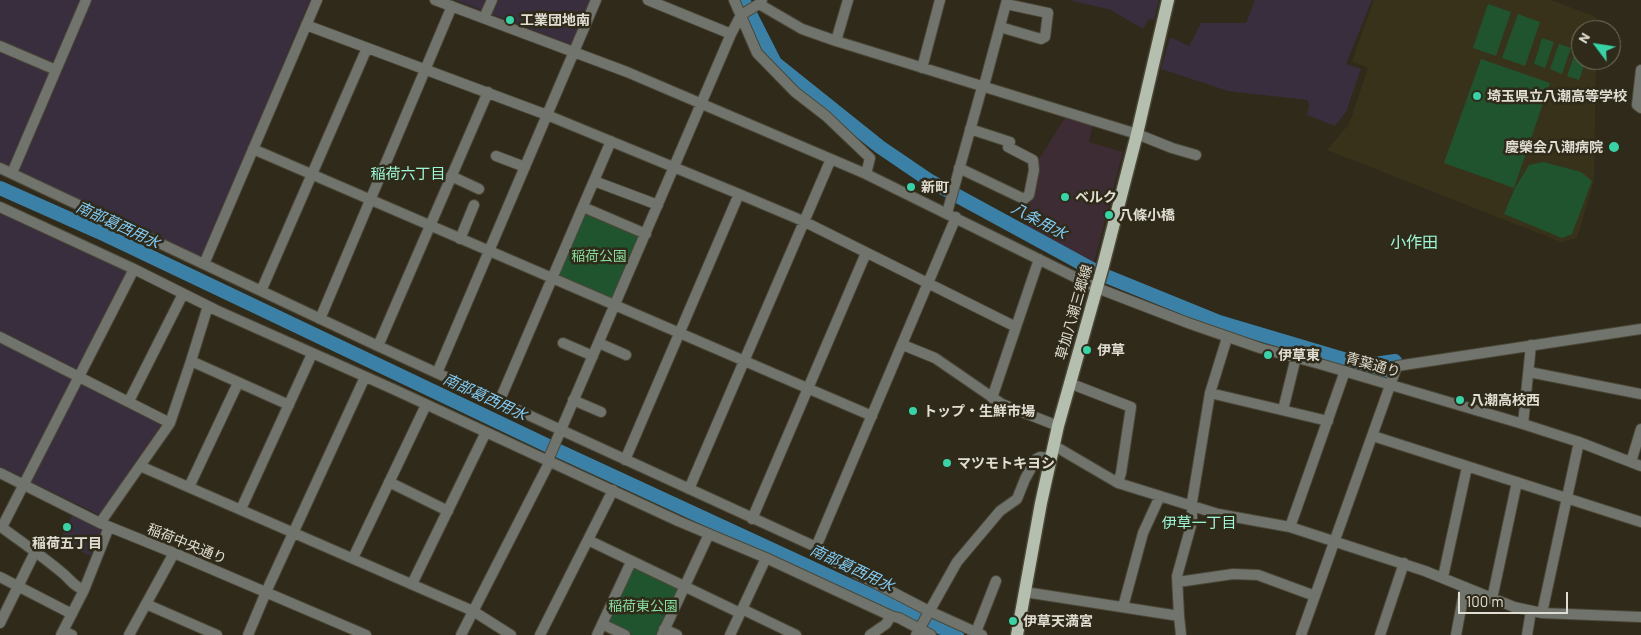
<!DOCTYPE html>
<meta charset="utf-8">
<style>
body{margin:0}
#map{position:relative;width:1641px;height:635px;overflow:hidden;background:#2f2a19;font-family:Barlow,sans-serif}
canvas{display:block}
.north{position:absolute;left:1571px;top:20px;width:50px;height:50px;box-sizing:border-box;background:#2f2a19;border:1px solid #767263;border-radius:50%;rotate:301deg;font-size:14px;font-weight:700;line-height:20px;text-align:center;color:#e0ddd2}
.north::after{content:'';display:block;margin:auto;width:18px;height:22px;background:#36d4a7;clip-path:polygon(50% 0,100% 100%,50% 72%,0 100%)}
.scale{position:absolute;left:1458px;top:592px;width:110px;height:22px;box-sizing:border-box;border:2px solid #e0ddd2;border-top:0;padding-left:6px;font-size:15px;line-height:18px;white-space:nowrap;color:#e0ddd2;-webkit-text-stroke:4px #2f2a19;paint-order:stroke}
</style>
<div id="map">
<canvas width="1641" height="635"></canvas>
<div class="north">N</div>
<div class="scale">100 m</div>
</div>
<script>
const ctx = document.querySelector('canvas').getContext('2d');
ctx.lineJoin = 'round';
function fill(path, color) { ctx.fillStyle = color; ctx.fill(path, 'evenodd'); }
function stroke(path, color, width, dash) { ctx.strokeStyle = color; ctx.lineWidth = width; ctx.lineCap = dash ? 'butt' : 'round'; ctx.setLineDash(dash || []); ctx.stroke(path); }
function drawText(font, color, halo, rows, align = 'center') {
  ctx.font = font + ' Barlow,"Noto Sans JP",sans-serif'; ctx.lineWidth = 5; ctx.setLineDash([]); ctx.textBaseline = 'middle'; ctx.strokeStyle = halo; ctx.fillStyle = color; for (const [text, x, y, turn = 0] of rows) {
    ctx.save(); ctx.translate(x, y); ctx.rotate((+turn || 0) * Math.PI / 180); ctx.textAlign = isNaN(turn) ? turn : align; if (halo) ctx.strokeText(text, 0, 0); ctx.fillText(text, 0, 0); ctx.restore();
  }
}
const commercial = new Path2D(`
 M1066,116L1093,124L1089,142L1123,152L1094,262L1025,226L1027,222L1022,219L1029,206L1039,159Z`);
const industrial = new Path2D(`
 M0,0H310L202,257H199L0,164Z
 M455,0H591L572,45Z
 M1069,0H1159L1154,20L1149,19L1143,29L1111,10Z
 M1255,0H1372L1346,64L1361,69L1346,112L1335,126L1307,115L1309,104L1307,100L1228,91L1161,69L1170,37L1189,46L1201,23H1246Z
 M0,212L126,269L127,273L79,368L75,370L71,379L161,425L99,515L0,467Z
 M73,514L102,528L90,556L59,541Z`);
const built = new Path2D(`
 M1374,0H1551L1596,17V30H1581V60H1596L1594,181L1577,238L1561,242L1327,150L1349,124L1368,68L1352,61Z`);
const green = new Path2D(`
 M1488,4L1511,12L1496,56L1473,48Z
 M1518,14L1540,22L1525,66L1502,58Z
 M1542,38L1554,42L1545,68L1534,64Z
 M1559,44L1571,48L1562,74L1550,69Z
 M1576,50L1581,52V60H1586L1579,80L1567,76Z
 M1481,59L1550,83L1514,188L1444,163Z
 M1543,162L1581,172L1592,181L1572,234L1562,238L1504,214L1515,188L1529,165Z
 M587,211L639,235L640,238L615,297L610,299L560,277L558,273L584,213Z
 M636,567L676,586L679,591L658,635H632L609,624L608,621L631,569Z`);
const river = new Path2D(`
 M743,0L775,63L880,147L930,181L1101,274L1219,322L1350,361L1385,373
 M0,188L99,232L559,451L957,635
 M1367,365L1395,361`);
const minor = new Path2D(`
 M435,0L627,72L866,174L1097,288L1188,323L1260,348L1320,364L1523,424L1579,442L1641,466
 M648,0L731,34
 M734,0L757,53L795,92L826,116L870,158L866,174
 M759,4L802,29L836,41L1137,134L1172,148L1196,155
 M484,18L492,0
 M306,25L547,115L739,194L803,221L1016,327
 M1000,27L1041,39L1045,37L1048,13L1006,4
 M836,41L848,0
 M0,46L56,70
 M922,68L940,0
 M1641,70L1637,105L1641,108
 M253,149L872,416
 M496,156L525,167
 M0,168L378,346L816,547L829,559L929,611L982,635
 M959,168L1024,199L1029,195L1034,170L1033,160L1008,147L1010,142L970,129
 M12,173L86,0
 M451,176L479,189
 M594,181L658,205
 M0,207L134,269L218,311L393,389L678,521L766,558L891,616L899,618L931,635
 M583,207L646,234
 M947,213L981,91L985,82L1007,0
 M460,239L474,205
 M204,264L317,0
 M261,291L367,48
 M320,319L452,6
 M0,337L170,423
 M563,343L593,356
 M599,343L626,355
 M903,345L935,358L1002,404L1058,426
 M378,346L488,92
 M191,361L289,405
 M1529,372L1641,394
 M437,373L596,0
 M1069,383L1131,407L1121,473L1118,483
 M1210,393L1328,421
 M992,398L1039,259
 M573,400L601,412
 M129,401L183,294
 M499,402L611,141
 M1283,410L1296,357
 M1523,424L1531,345
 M1373,436L1641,522
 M1053,445L1118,483L1218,514L1290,527L1425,571L1514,607L1542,613L1641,617
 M548,460L731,34L741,15L759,4L762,0
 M625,460L739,194
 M1631,462L1641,429
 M140,466L473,611L511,635
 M0,473L100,523L174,553L366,635
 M389,482L448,511
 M189,487L238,383
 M689,489L831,159
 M241,509L312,354
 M752,519L866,253
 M100,523L170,423L191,361L208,306
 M0,526C20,541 41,555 60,571C71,579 71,585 84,590
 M2,527L134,269
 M1290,527L1345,371
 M588,540L740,613
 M816,547L956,217
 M353,558L426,405
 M0,577L72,614
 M1443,577L1467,467
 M1178,582L1233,574L1258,575L1315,596
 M412,584L486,432
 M1025,592L1179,616
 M1492,599L1517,482
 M146,604L217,635
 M1123,607L1143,533L1160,496
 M742,609L796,635
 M1542,613L1579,442
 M0,623L35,552
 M602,624L625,635
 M664,629L677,635
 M63,631L72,635
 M976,632L996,581
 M61,635L84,590L109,527
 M129,635L174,553
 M248,635L266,592L365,377
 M461,635L550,461
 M540,635L613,490
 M597,635L631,562
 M662,635L709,534
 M730,635L766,558
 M870,635L886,624L891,616
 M916,635L957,562L1000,511L1017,499L1025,479L1036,459L1040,457L1050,458
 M1181,635L1179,616L1177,576L1192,522V502L1210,393L1227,338
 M1301,635L1397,366L1641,329
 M1380,635L1404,563
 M1456,635L1465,587
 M1527,635L1531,611`);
const major = new Path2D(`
 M1017,635L1041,503L1058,426L1103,266L1137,134L1168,0`);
const markers = [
 [510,20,5,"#36d4a7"],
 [1477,96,5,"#36d4a7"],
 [1614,147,6,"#36d4a7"],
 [911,187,5,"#36d4a7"],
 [1065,197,5,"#36d4a7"],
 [1109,215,5,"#36d4a7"],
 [1087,350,5,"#36d4a7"],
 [1268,355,5,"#36d4a7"],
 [1460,400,5,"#36d4a7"],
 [913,411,5,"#36d4a7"],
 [947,463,5,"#36d4a7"],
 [67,527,5,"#36d4a7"],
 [1013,621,5,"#36d4a7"]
];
const poiNames = [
 ["工業団地南",520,20],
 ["埼玉県立八潮高等学校",1487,96],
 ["慶榮会八潮病院",1603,147,"right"],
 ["新町",921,187],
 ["ベルク",1075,197],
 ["八條小橋",1119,215],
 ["伊草",1097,350],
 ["伊草東",1278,355],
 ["八潮高校西",1470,400],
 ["トップ・生鮮市場",923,411],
 ["マツモトキヨシ",957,463],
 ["稲荷五丁目",67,543,"center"],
 ["伊草天満宮",1023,621]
];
const parkNames = [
 ["稲荷公園",599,256],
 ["稲荷東公園",643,606]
];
const streetNames = [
 ["草加八潮三郷線",1074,312,-74],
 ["青葉通り",1373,365,16],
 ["稲荷中央通り",187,544,22]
];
const neighbourhoodNames = [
 ["稲荷六丁目",408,174],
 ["伊草一丁目",1199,523]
];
const waterNames = [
 ["八条用水",1039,221,28],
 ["南部葛西用水",118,225,25],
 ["南部葛西用水",485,397,25],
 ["南部葛西用水",852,568,25]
];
const quarterNames = [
 ["小作田",1414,243]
];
fill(commercial, '#3e2c34');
fill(industrial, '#382e3d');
fill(built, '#39321a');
fill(green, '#1f542f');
stroke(river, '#3b81a7', 14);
stroke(minor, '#4b4737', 12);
stroke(major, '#4b4737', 15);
stroke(minor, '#70746d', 10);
stroke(major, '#b5bfaf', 12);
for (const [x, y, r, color] of markers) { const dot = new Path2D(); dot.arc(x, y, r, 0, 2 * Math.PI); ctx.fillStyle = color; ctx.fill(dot); stroke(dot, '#2f2a19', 2); }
drawText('bold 14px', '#e0ddd2', '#2f2a19', poiNames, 'left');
drawText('14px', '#88dc9d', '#2f2a19', parkNames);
drawText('14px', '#e0ddd2', '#2f2a19', streetNames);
drawText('15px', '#9bf7d5', '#2f2a19', neighbourhoodNames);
drawText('italic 15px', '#82cdf9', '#2f2a19', waterNames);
drawText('16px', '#9bf7d5', '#2f2a19', quarterNames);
</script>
